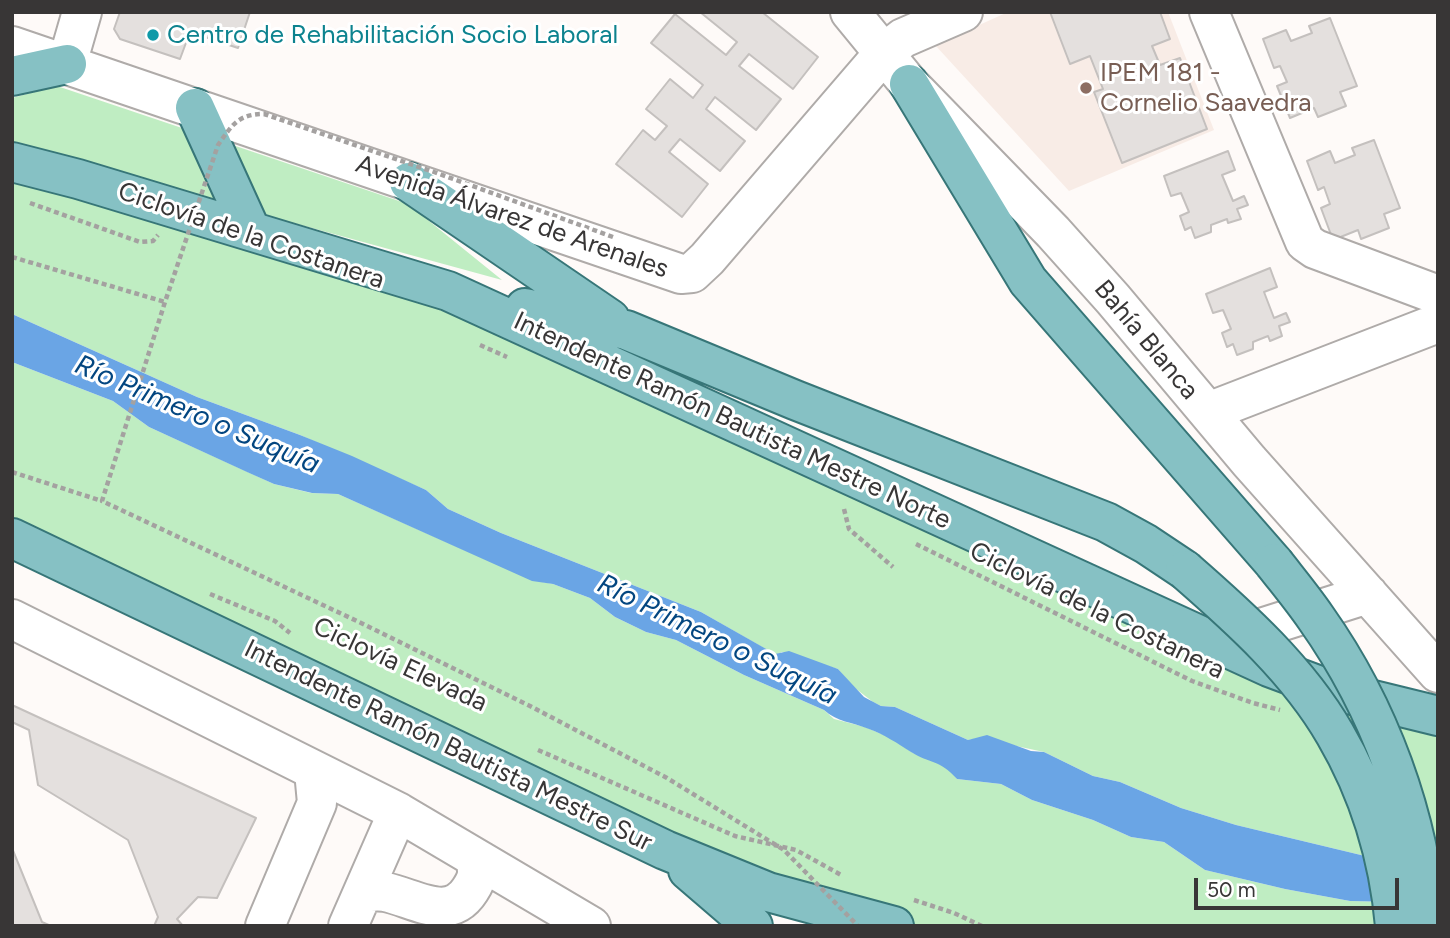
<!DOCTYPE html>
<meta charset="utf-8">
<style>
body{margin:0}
#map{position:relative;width:1450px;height:938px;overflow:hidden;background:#fefaf8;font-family:Figtree,sans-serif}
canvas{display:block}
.frame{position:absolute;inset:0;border:14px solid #383636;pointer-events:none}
.scale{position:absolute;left:1194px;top:878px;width:205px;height:32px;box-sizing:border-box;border:4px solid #383636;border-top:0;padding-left:9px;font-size:21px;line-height:24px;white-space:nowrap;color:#383636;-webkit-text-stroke:5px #fff;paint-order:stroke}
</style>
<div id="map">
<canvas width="1450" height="938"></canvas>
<div class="frame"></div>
<div class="scale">50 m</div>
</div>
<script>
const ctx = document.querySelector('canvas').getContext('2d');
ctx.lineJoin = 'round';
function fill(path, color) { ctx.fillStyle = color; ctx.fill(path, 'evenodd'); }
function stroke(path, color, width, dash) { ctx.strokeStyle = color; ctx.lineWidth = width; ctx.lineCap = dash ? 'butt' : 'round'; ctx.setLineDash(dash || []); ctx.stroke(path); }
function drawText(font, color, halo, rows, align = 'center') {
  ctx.font = font + ' Figtree,sans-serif'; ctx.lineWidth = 6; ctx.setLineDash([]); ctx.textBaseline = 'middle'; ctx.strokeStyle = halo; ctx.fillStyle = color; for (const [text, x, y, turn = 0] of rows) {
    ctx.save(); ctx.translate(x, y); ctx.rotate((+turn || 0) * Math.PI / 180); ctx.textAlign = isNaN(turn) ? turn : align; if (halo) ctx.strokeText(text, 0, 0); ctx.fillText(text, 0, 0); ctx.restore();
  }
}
const built = new Path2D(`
 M1008,12H1168L1214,130L1069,191L935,45Z`);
const green = new Path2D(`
 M57,86L408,204L502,280L12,146V98Z
 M12,162L602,361L1438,716V871L1365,856L1236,825L1181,808L1120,782L1093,776L1044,752L979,738L968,740L895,707L881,706L873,702L851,685L838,669L782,652L776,655L701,612L501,533L448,509L426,490L300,435L197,397L12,314Z
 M12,362L113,401L149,427L274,484L311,493L338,494L532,580L553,584L590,598L615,617L646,632L676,640L744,675L824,710L834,719L865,727L891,738L913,753L949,768L957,779L1001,784L1032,800L1093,820L1131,837L1164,842L1205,870L1285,889L1350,901L1438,903V926H894L768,892L12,538Z`);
const water = new Path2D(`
 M12,314L197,397L300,435L352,456L426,490L448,509L501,533L701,612L775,654L789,651L838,669L864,697L881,706L895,707L968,740L987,735L1031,751L1044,752L1093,776L1120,782L1181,808L1236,825L1365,856L1438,903L1350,901L1285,889L1205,870L1164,842L1131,837L1093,820L1032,800L1001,784L957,779C939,759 930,764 911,752C897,743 885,735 869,729C852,722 837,722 824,710L744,675L676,640L646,632L615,617L590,598L553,584L532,581L338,494L312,493L274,484L247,472L149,427L113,401L12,362Z`);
const building = new Path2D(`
 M120,12H250L238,48L190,32L180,59L120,39L114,29Z
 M700,12H762L818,57L793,89L749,54L739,66L781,99L756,130L715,97L706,109L745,141L720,171L680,139L669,152L708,184L682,217L616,164L643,130L655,140L667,126L646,109L670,79L693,98L703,85L651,43L675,14L726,55L737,42Z
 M1050,12H1160L1170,39L1152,46L1160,65L1180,58L1207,129L1122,163L1094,92L1103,89L1090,56L1070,64Z
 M1330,18L1357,86L1340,92L1346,106L1318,117L1314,108L1290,118L1277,86L1287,82L1280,66L1274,68L1263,39L1286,30L1291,41L1312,33L1309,26Z
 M1374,140L1400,208L1384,214L1389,228L1361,239L1358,230L1333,240L1321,208L1330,204L1324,187L1318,190L1307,161L1330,151L1335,163L1355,155L1352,148Z
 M1228,151L1235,170L1222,175L1233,201L1244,196L1248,205L1237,209L1241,219L1228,223L1227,219L1211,225V232L1195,238L1191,227L1185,230L1180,216L1189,212L1181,193L1171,196L1164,176Z
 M1270,268L1277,287L1264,292L1274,318L1286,313L1290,322L1279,326L1282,336L1270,341L1268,336L1253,342V349L1237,355L1233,344L1227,347L1222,333L1231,329L1223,310L1213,313L1206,294Z
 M12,705L256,818L217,898L198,897L177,919L183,926H12Z
 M12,722L29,730L38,785L128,840L158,917L154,926H51L42,922L12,848Z`);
const path = new Path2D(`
 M30,203L140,242L153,241L158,235
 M12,257L165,302
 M480,345L507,357
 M12,472L102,501
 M844,509L849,529L893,567
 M916,544L1192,681L1253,703L1280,710
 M210,594L275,621L290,633
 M538,750L735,836L796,850L843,876
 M914,900L954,913L982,926`);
const minor = new Path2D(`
 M850,12L909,84L1053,232L1113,299L1249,461L1438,673
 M1209,12L1305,242L1315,249L1438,295
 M12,46L681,274L692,273L707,259L884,53L903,38L963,12
 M67,64L82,12
 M1208,412L1438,323
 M12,619L398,812L591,926
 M1223,640L1368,594
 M363,892C370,892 378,891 385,892C415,898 449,923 470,890C478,878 479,871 474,858
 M265,926L317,803L314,771
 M348,926L398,812`);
const major = new Path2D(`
 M12,76L67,64
 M909,84L1028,281L1274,563
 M195,108L251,231
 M12,162L78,179L448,291L1269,667L1328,689L1438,716
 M409,182L610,319
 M525,308L626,330L795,400L1106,522L1146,544L1185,570
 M12,538L665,850L768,892L894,926
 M688,870L753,926`);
const pathBridge = new Path2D(`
 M613,237L434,172L264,114C238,114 232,125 218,145L165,302L102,501L359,622L530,706L667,778L784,850L858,926`);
const majorBridge = new Path2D(`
 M1274,563C1288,581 1303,599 1316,618C1379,707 1420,817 1428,926
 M1185,570C1240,618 1298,670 1335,734C1369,792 1389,859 1395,926`);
const markers = [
 [153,35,7,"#0f9aa8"],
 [1086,88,7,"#8d6e63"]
];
const cultureNames = [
 ["Centro de Rehabilitación Socio Laboral",167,35]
];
const educationNames = [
 ["IPEM 181 -",1100,73],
 ["Cornelio Saavedra",1100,103]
];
const streetNames = [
 ["Avenida Álvarez de Arenales",512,217,19],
 ["Ciclovía de la Costanera",251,236,19],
 ["Bahía Blanca",1146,340,50],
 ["Intendente Ramón Bautista Mestre Norte",732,421,25],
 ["Ciclovía de la Costanera",1097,611,26],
 ["Ciclovía Elevada",400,665,25],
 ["Intendente Ramón Bautista Mestre Sur",448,746,26]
];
const waterNames = [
 ["Río Primero o Suquía",197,415,23],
 ["Río Primero o Suquía",717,640,26]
];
fill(built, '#f8ece6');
fill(green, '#bfedc2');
fill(water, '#6aa5e5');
fill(building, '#e4e0de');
stroke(building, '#c4c0be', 2);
stroke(minor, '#afaba9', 42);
stroke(major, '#377678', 42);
stroke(path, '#a4a1a0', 4.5, [5, 3.5]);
stroke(minor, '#fff', 38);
stroke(major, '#86c1c4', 38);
stroke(majorBridge, '#377678', 42, []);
stroke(pathBridge, '#a4a1a0', 4.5, [5, 3.5]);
stroke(majorBridge, '#86c1c4', 38);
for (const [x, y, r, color] of markers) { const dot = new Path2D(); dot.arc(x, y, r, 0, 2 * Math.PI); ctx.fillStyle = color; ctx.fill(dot); stroke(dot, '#fff', 2.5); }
drawText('26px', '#0d838f', '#fff', cultureNames, 'left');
drawText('26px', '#785e54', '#fff', educationNames, 'left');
drawText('26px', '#383636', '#fff', streetNames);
drawText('italic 28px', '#034680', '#fff', waterNames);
</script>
